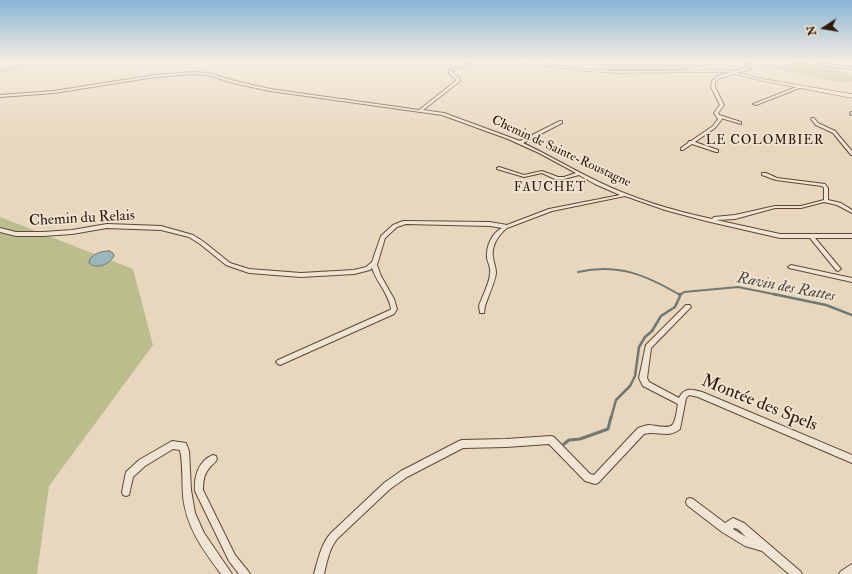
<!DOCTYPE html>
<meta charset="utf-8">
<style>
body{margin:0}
#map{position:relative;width:852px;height:574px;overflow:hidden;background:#e8d7bd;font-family:"IM FELL Double Pica",serif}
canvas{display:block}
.north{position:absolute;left:804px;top:8px;width:40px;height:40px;-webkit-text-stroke:3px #f0e5d4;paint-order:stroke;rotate:258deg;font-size:11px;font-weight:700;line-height:16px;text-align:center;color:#301907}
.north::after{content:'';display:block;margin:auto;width:14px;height:18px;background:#301907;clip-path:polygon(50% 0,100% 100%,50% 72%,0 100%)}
</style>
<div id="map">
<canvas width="852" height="574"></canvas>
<div class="north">N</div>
</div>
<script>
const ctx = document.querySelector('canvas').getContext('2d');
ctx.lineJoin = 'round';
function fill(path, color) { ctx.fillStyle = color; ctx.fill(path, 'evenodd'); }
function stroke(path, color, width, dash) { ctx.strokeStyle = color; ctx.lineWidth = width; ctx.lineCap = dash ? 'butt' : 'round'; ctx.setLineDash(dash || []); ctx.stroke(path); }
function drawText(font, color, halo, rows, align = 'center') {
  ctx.font = font + ' "IM FELL Double Pica",serif'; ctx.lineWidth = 3.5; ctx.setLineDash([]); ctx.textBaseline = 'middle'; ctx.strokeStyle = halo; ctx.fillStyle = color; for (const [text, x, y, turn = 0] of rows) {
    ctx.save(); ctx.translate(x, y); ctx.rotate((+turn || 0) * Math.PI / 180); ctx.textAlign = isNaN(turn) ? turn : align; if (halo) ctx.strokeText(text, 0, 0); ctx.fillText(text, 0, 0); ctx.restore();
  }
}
const green = new Path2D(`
 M594,61H825L852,76V81L843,83L763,67L731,62L657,75L635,71H607Z
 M0,217L133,269L153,345L49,486L37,574H0Z`);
const water = new Path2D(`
 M109,251L113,253L114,256C110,264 97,270 89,263C90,254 101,251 109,251Z`);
const streamFar2 = new Path2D(`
 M578,272C618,263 646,275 680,295
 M680,295L684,292L738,287L778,295`);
const streamFar1 = new Path2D(`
 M679,294L680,295
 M773,294L826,305L852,315
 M611,418L616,400L630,386L635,376L639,347L645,337L652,331L661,316L675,307L681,294`);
const stream = new Path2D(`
 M564,444L569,440L580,439L608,429L611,417`);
const river = new Path2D(`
 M35,61H48L0,73V69Z`);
const street = new Path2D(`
 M471,61H476L452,71V73L459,77L460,81L423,110L444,113L520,141L560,121H562V123L523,143C549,155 573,170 599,182C634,199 674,211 712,219L714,217L735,215L775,206H801L824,200V188L822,186L776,180L762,175V173H766L777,178L825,184L828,188V200L841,203L852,210V213L837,205L824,202L801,208H775L735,219L716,220L780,234H852V238H815L841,269L838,271L836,270L810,238H780L706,221L665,210L625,196L552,211L507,228C498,235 491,246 493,258C494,263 496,268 496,273C495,282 488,297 485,306L484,313H480L479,306C482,297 490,282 490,273C491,268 488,263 487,258C486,246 492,233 502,228L490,226L406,224L397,227L385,238L377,265L381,276L394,299L397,309L394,314L280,365L278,364L276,362L278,360L390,310L391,309C389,294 377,283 372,268L370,270L354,274L301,277L249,273L226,265L200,244L189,237L161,230L107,228L72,234L43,236H16L0,232V228L16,232H43L72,230L107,224L161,226L193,235L204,242L230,263L249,269L301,273L354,270L366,267L372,262L381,236L393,225L403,221L490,222L507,225L549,209L620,195L595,184L579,175L564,179H555L542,173L524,177L497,169V168L499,167L524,175L542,171L558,177H564L576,173L539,153L508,139L442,115L270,91L233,83L208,75L193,74L155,77L54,93L0,97V95L54,91L155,75L193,72L208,73L235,81L270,89L419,110L457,80L449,74V70Z
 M748,61H750V69L720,78L715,82V87L724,105L718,113L719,115L741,122V124L721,118L722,119L715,128L695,142L718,150V152H716L692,144L683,150H681V148L688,143L689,141H691L713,126L718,119L714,113L720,105L711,87L712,81L718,76L747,67Z
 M788,61H801L852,67V69Z
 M799,86L802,87L756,105L753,104Z
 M851,112H852V115L850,114Z
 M812,118H814L818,123L835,131L852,151V155H851L833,133L816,125L811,119Z
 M791,265L852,278V282L789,268L788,267Z
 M686,305H690L691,307L651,348L647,378L649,382L679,398C684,387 692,389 702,392L852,455V463L698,397L689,395L686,398L680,429C668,439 657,430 644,434L598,483L595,484L585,481L549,444L506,447L463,448L407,477L390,489L337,539C329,549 327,562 324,574H314C318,560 321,544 331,533L384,483L401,471L459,441L462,440L506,439L551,436L554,437L590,474L594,475L638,428C641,427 644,426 648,425C654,425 670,430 673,424C676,420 677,409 678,404L643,386L639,378L646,345Z
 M172,441L186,443L189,451L191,490L195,513L204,533L232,574H221C203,550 186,527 183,496C182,481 183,464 180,450L173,449L145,466L133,477L129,495L126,496L123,495L122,492L126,472L139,460Z
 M213,455L216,456L217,459C216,462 213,464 211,466C204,473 203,481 203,490L235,555L248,571L250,574H239L229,561L195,491C194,477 198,461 213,455Z
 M690,498L693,499L725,523L733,518L744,523L800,571L802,574H789L762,551L745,546L722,532L687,505L686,502L687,499ZM734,528L738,529L746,537L733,529Z
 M852,564V574H839L841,571Z`);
const secondary = new Path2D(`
 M512,61H528L584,69L617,71L726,70L763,79L852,94V98L763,81L726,72L617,73L584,71Z`);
const farNeighbourhoodnames = [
 ["LE COLOMBIER",765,141],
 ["FAUCHET",550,188]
];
const farStreetnames = [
 ["Chemin de Sainte-Roustagne",561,152,25]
];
const streetNames = [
 ["Chemin du Relais",82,219,-3]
];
const waterNames = [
 ["Ravin des Rattes",786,288,11]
];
const nearStreetnames = [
 ["Montée des Spels",759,404,22]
];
fill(green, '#bbbd8d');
fill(water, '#9bb7bb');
stroke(water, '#707873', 1);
stroke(streamFar2, '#707873', 2);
stroke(streamFar1, '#707873', 2.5);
stroke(stream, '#707873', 3);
fill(river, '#9bb7bb');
stroke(street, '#5e4834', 2);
stroke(secondary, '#301907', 1);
fill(street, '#f0e5d4');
fill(secondary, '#f0e5d4');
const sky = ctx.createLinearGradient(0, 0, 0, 142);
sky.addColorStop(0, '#89b5d6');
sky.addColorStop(0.43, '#f5ede1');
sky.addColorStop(1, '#f5ede100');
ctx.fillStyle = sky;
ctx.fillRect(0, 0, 852, 142);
ctx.letterSpacing = '1px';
drawText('13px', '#301907', '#f0e5d4', farNeighbourhoodnames);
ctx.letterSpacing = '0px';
drawText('13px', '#301907', '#f0e5d4', farStreetnames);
drawText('15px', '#301907', '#f0e5d4', streetNames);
drawText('italic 16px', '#50483d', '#f0e5d4', waterNames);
drawText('18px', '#301907', '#f0e5d4', nearStreetnames);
</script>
